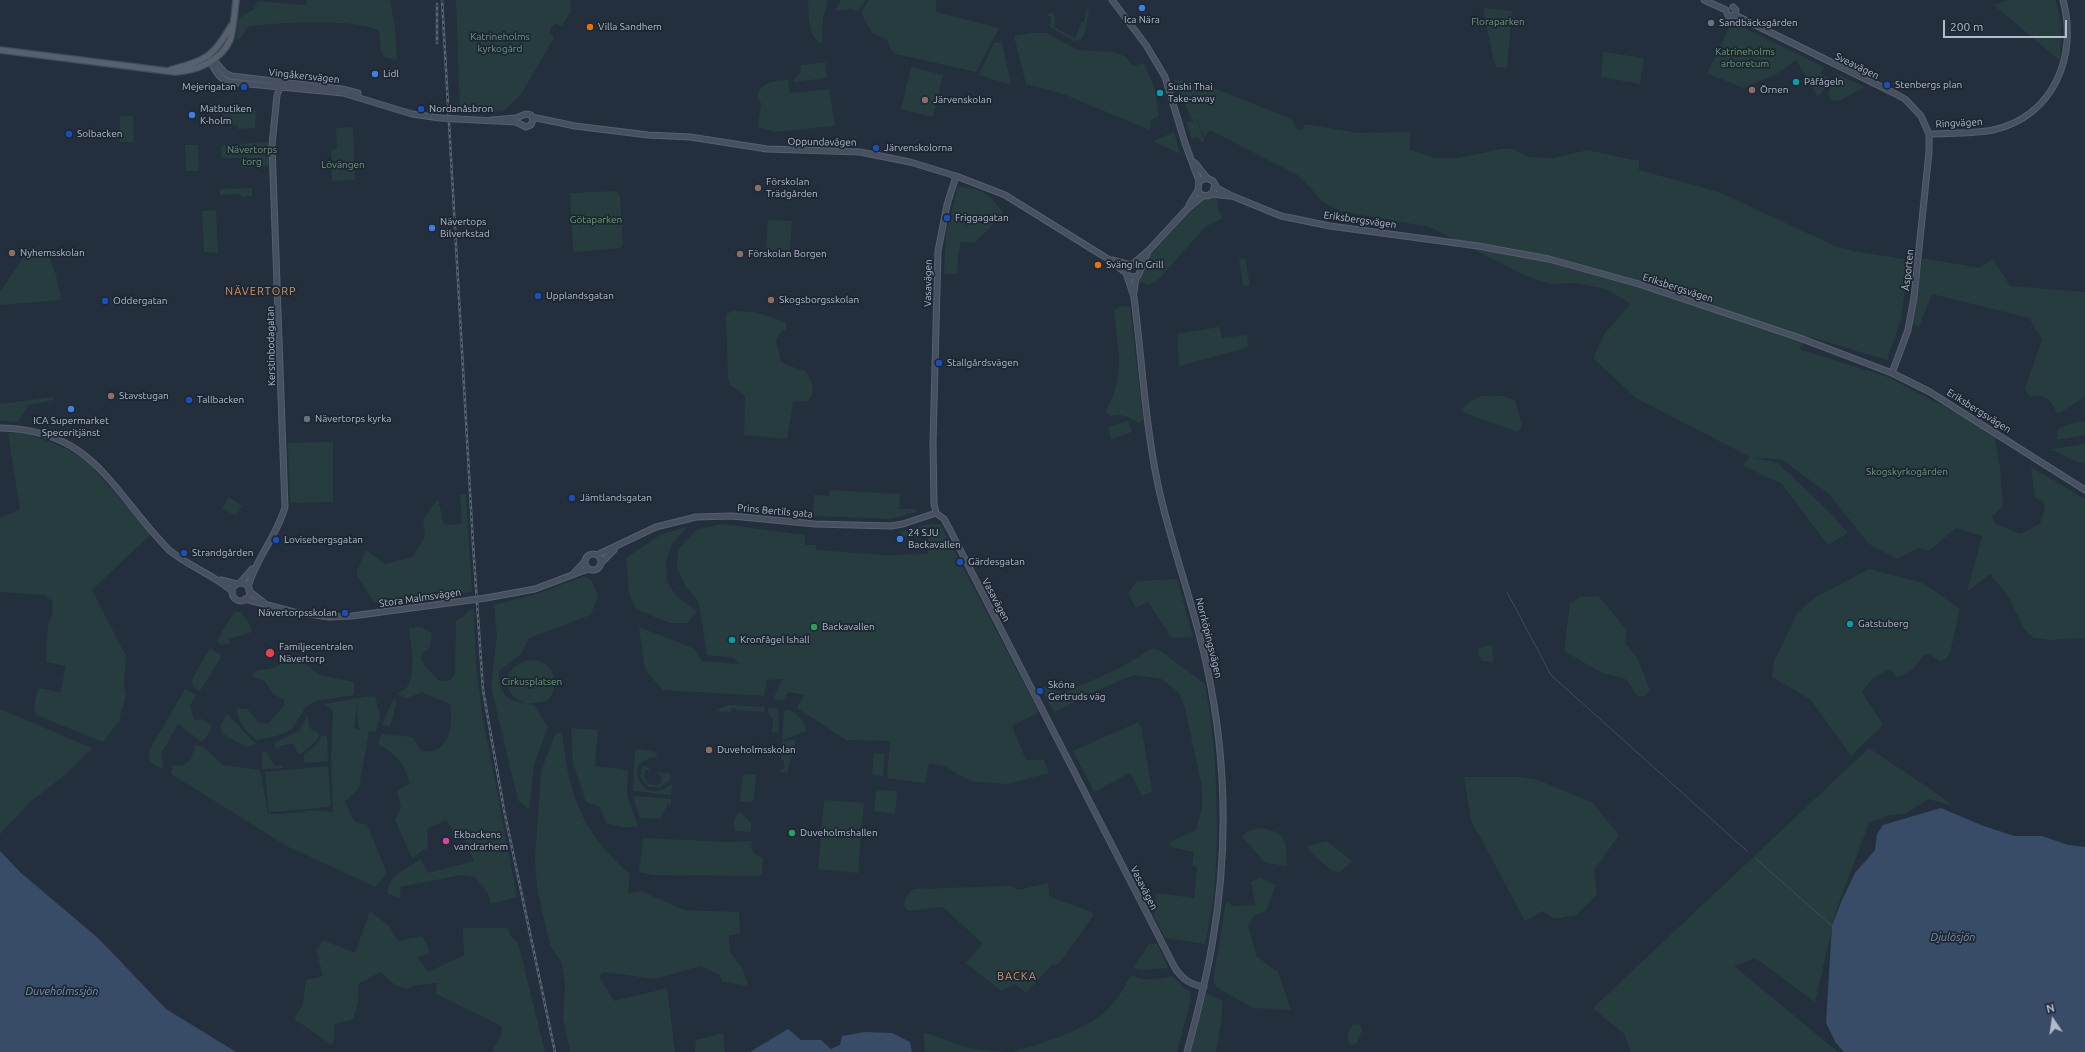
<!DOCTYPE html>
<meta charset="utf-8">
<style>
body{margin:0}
#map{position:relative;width:2085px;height:1052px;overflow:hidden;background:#242f3e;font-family:Ubuntu,sans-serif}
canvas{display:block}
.north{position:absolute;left:2033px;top:1000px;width:40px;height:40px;-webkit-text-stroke:3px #1d2633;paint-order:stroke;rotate:347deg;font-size:11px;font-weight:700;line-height:16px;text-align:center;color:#b4bcc9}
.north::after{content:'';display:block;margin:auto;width:14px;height:18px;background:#b4bcc9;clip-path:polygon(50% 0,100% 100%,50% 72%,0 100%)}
.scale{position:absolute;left:1943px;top:20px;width:124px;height:18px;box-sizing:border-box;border:2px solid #b4bcc9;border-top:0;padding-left:5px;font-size:12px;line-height:14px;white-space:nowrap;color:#b4bcc9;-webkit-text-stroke:3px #1d2633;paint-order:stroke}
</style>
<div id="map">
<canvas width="2085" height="1052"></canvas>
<div class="north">N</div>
<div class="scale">200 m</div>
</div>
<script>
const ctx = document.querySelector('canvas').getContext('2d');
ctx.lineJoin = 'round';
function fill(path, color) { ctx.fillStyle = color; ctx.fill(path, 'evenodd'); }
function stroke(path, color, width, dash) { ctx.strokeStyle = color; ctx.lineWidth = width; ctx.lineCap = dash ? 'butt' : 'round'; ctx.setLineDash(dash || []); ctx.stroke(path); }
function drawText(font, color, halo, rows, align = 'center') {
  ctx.font = font + ' Ubuntu,sans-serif'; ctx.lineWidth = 3.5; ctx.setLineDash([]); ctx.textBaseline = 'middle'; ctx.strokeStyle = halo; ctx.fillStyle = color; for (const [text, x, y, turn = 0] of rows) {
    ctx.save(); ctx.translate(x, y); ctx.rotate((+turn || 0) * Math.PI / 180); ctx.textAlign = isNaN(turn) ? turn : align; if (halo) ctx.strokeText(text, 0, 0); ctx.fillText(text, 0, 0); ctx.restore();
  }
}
const green = new Path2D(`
 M307,0H390L395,28L397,60L384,57L381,52L379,31C358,18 274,22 248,27L240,39L236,40L239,18L253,10L258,1L306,5Z
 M456,0H570L571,11L562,26L556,24L551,27L550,32L554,38L520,96L503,111L460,114Z
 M808,0H828L823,18L822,44C807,36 809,16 808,0Z
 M841,0H866L857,12L852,9L835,11Z
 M869,0H936V12L999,28L976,72L896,54L891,50L887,40L872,33L861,13Z
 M2009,0H2056L2061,24L2060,61L1994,5Z
 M1485,8L1512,11L1507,68L1496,67L1494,62L1483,9Z
 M1089,9L1085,33L1081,40L1074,41L1049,26L1051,24V16H1048V14L1054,13L1055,28L1075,38L1082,22H1084L1086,11Z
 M1732,22L1824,67L1820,74L1829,78L1825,89L1818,97L1796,60L1776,74L1743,88L1707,73Z
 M1031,33H1047L1078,50L1114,52L1126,57L1133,66L1144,63L1155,90L1159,116L1151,120L1150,130L1063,94L1026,84L1014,36Z
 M1002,42L1011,85L979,75L994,43Z
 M1603,52L1644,58L1640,84L1601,77Z
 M825,62L827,78L794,82V78L800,73L801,65Z
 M911,67L943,75L933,117L901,109Z
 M1837,74L1865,87L1841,100L1832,101L1828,94Z
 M788,80L790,93L829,89L835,126L775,132L758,127L761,103L757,98C761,81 773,81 788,80Z
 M1174,80L1196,81L1292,119L1297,129L1302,131L1305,124L1358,133L1410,132V150L1436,158H1458L1501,149H1514L1528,157L1554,158L1587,150L1639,161V170L1719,192L1835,246L1853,251L1909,260L1901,319L1887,360L1810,337L1799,349L1888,377L1994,433L2000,468L2003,507L1992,516L1996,524L2020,534L2040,524L2045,506L2042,501L2035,498L2031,467L2085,499V640L2079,638L2053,640L2034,638L2024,629L2007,594L1990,574L1967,592L1982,536L1956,528L1929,551L1918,548L1897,559L1869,544L1829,494L1781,459L1754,458L1778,463L1829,512L1848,533L1828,545L1782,484L1743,466L1750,457L1636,398L1593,358L1605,333L1631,304L1606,289L1576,283L1550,284L1524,275L1430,227L1340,211L1320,200L1311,188L1297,175L1210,130L1204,138L1197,119L1192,120Z
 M231,110H234V113L241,114L242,110L256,111L255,128L238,129V125H221V112L230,113Z
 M120,116H133L134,142H120Z
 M1197,120L1204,141L1202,143L1199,138L1195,137L1192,140L1186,122Z
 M353,127L355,180L332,181L331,150L337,149L336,128Z
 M1174,132L1180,154L1153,141Z
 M268,142L269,164L268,166L242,168L240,158H222L221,145Z
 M185,145H198L199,171H186Z
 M958,187C981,187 990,195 1003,212L989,229L974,243L961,242L958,256L957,274H944L946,233Z
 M250,188L252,189V196L241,197V194L220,195V189Z
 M616,191L620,195L623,244L620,248L576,252L573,250L570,193Z
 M1217,197L1218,209L1223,218L1205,227L1157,281L1148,285L1138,282L1142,275L1146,260L1194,205L1204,199Z
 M216,210L218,253L204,252L202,213L203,211Z
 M768,220L792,221L790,251L766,250Z
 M30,248L46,250L56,275L61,300L0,305V292Z
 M1245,258L1250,285L1243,286L1239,260Z
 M1922,258L1980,268L1993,259L2010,286L2085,292V397L2059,413L2056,412C2051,399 2044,393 2030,397L2025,389L2042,340L2029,318L1932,294L1919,327L1913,323Z
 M1126,306L1130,307L1143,420L1139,423C1128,418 1123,412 1111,417L1105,411C1127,378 1117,349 1114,311L1119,307Z
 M733,311L754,312L786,322V330L781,331L776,340L781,362C790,365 796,369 805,371C812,379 817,393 808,401L793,402L787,439L744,435L745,396L730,385L728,379L726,314Z
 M1219,327L1222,338L1247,335L1248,346L1239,350L1179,366L1177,334Z
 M1481,396H1502L1515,400L1522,426L1518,432L1462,412C1465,403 1472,400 1481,396Z
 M54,397V400L28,405L18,422L0,421V404Z
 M1128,421L1132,432L1111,439L1108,427Z
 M2085,421V435L2056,440L2058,429L2069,424Z
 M23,432L65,448L87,461L151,534L92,590L126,656L124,686L126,694L119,721L103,742L36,715L34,707L38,688L60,692L66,666L46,662L48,624L53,612L52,601L44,595L0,592V518L20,510L8,433Z
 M333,442V502L290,503L288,443Z
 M2085,444V464L2072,460L2051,449Z
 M830,490L900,494L899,509H916L917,512L891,519L813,516L814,495L829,496Z
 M466,494L472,592L376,603L372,600L357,575V571L366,550L385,564L413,557L425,536L423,519L438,499L444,525L462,524L460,495Z
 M229,497L242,506L235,516L222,508Z
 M722,524L805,535V545H816V550L886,555L928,554V537L901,536L900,532L928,524H940L1039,712L1012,726L1026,760H1044L1049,773L1007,784L970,781L946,767L929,763L925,783L887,778L890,741L846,740L797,708L804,695L788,692L783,701L773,699L782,679L767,680L764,696L663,690L645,670L639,627L693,648L702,661L740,664L733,658L707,655L699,603L685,585L677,568L678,550L697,529Z
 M688,526L672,544L666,561L667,581L676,596L697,611L687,623H669L636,609L629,593L626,558L660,535Z
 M1869,569L1923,583L1960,609L1950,653L1946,659L1940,661L1929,654L1922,656C1916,667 1910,673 1897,677L1890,669L1873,678L1862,692L1883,725L1851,756L1811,700L1772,677L1774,662L1798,612L1816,597Z
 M585,576L591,580L598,595L591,615L529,638L521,654L499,671C498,689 505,703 526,703C511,698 505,690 508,674C534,641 571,675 547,701L527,704L534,705L548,727L534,765L529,810L518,800L491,687L497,635L494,605L540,593Z
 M1177,579L1193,637L1172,638L1148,602L1136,608L1128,593L1137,581Z
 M1598,596L1627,630L1625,643L1637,657L1650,690L1645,696H1638L1626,679L1600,672L1564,651L1570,604L1580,597Z
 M474,609L476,664L483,718L517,897L491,904L488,893L475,877L461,875L400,887L401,898L388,894L387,890L390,882L396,875L421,859L428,873L474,861L463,837L452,830L446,820L427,829L428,847L412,858L395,820L401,808L397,791L409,784C409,774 401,761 393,754C388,749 383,748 378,743L382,734L412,737L421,750C449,758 454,724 450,704L421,692C413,696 404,702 398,693C400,692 404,690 406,688C417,676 411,643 409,628L421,627L432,633L430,647L422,654L421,661L439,681L451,680L455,674L456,621L464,616L469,610Z
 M234,612H241L249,623L252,632L229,639L230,643L221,645L217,640Z
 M1484,646H1492L1494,662L1483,661L1479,655L1478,649Z
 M210,648L222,656L200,691L193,687L192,679Z
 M1153,648L1162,652L1205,684C1217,753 1220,824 1214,894C1212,910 1208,928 1205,944L1165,938L1154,916L1156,893L1194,898L1197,867L1192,865L1194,852L1171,847L1169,842L1196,830L1202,809V788L1185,708L1179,693L1162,679L1135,675L1120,680L1054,712L1039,685L1063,693L1118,669Z
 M298,658L319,675L354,682V695L315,701L304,709L292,729L280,735L257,740C246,731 237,723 237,708L247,709L259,722L268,724L284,706V699L274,695L265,681L251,676L258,670L269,669Z
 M185,689L196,695L190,706L194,720L202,719L211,725V730L202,742L178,724L161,754L163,766L161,769L150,762L149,751Z
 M375,696L380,715L376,732L369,731L359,788L345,802L354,821L367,825L387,873L375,887L285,845L171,774L173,765L182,766L191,759L195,745L204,747L223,765L260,770L268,813C290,817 313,806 333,813L331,757L333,710L324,704L358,698L354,728L365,730L359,728L357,715L358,698Z
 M393,700L397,701L390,727L382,724Z
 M728,705L765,707L764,712L739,710L738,715L737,709L732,708L731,712L714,711Z
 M768,708H776L779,712L778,733L772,732L773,720L768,712Z
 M0,709L92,748L65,775L30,802L0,834Z
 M787,709C798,713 804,721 807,731C800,732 791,738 782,740L784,711Z
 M227,714L256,744L246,747L223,734L220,726Z
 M308,715L309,728L319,734L317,740L301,754H298L294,744L283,745L276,749L274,743L299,731Z
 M1138,722L1142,730L1152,792L1142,796L1130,773L1094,792L1073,751Z
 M571,728L598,730L595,766L628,770L627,795L638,827H622L606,823L600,807L586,802L573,763Z
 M556,733H562C569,795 581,832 630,874L628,893L641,891L684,910L739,912L740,934L729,935L730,952L743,969L748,986L722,982L720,975L700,966L655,979L604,972L599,976L614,1001L667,988L675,1052H570L563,1018L565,983L562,964L550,945L537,888L535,859L541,771Z
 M321,736H327L328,761L306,763L304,761V754C310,750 320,744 321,736Z
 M796,739L787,773L781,772L780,769H784V761L781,760L782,742Z
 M1869,748L1942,797L1951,805L1928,799L1905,814L1890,815L1869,823L1836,911L1815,1002L1755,958L1734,966L1838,1052H1631L1625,1035L1593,1008Z
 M637,749L657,752L656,757L649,758L639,764C633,778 644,796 662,790C666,789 668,785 672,784L671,795L633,791L635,751Z
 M262,752H267L274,766L283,765V768L262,769Z
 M874,753L885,754L883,776L872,775Z
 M328,766L331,807L269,812L265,772Z
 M643,766L649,767V770H645L644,777L648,784L656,785L660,784L662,778L657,772L670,774V780L660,787H648L640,776Z
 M743,774L756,775L754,800L751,802L740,801Z
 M1464,777H1520L1538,780L1593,803L1619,835L1594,870L1597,895L1576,915L1554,919L1543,911L1525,921L1471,820Z
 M876,790L897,791L895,814L874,811Z
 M633,796L671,799V804H668L660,819L640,818Z
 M824,800L864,803L858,873L818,869Z
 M739,811L751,823V832L735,831L734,822Z
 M1259,828C1287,832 1286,839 1287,866L1266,863L1242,837L1246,832Z
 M643,838L729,842L752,841C750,852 754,854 763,858L762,873L759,876L653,875L639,872Z
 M1327,841L1352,861L1340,872L1332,871L1309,851L1308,846Z
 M1260,878L1276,885L1266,911L1255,915L1248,925L1257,957L1278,972L1291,1010L1252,1008L1217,987L1213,981L1226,901L1233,906L1255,905L1251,882Z
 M1048,883L1050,897L1092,912L1093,916L1059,964L1052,965L1026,993L1015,984L1001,991L966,963L983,944L943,907L908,911L904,905L906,897L914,889L1010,886L1018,890Z
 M370,911L389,926L398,941L422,936L429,949V954L418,957L428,972L464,955L463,928H508L511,937L518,943L545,1052H492L502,1033L501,1026L436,994L437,983L417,985L406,989L395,985L381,972L358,984C360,997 358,1008 352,1020L334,1024L335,1036L332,1045L294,1019L303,1004L306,980L323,976L316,950L323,940L355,953Z
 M1157,943L1168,968L1143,970L1133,968L1149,944Z
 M1131,975C1144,982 1159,979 1173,976L1184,988L1190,991L1191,999L1177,1052H1012C1041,1044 1083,1031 1106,1011C1117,1001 1124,988 1131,975Z
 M1204,992L1222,1001V1018L1216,1052H1189Z
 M1353,1024L1360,1025L1362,1031L1357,1043L1352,1045L1348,1042V1033Z
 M923,1032L972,1049L1007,1052H925Z
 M723,1033L725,1052H695L696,1040Z`);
const water = new Path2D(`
 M1941,808L1981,825L2014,836H2042L2068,845L2085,847V1052H1844L1836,1043L1826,1023L1832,926L1842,900L1855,873L1875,850L1877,834L1883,825Z
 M0,851L21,873L98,938L166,1009L236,1052H0Z
 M788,1029L801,1040H821L831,1049L840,1045L842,1036L865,1032L892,1033L910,1042L912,1052H750Z`);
const stream = new Path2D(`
 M1507,592L1551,675L1747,851
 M1755,858L1832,926`);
const secondary = new Path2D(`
 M1112,0L1146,45L1165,77L1185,143L1199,181
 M1704,0L1726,10
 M1733,7L1736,10L1735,15
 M1726,10L1728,16L1735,15
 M1735,15L1894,93L1905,99L1921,116L1929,134V152L1914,297L1908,330L1892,373
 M209,56C211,65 219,79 228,82L343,93L412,114L440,118
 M212,58L225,73L231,76L342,89L358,93
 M532,117L575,126L648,135L690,137L767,149L860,152L910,162L956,176L1005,195L1108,259L1126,273
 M457,119L516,122L526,127L531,125L533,120L531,115L526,114L516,118L492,120
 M1929,134C1950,133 1972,134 1993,130C2054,116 2078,56 2063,0
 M1195,163L1207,178
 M956,176L947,205L938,251L933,442L934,504L936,513L944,519L950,530L1175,968C1183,980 1190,984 1204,987
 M1215,185L1213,192L1208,196L1201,195L1198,190L1199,181L1207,178L1213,181L1217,188L1232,196L1281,216L1330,226L1478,246L1549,259L1639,284L1800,338L1892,373L1930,392L2085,490
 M1212,194L1229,196
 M1189,205L1198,190
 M1112,260L1131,265
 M1133,264L1149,250L1188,208L1203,196
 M1129,265L1126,273L1134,297C1142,360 1145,423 1158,485C1171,546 1194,605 1207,667C1226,756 1228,850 1213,939C1207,977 1197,1015 1187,1052
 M1128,276L1134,277L1138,276L1148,252
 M1134,292L1136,277
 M0,428C94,429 112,492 169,550C189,567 213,574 232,591
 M585 562a8 8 0 1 1 16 0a8 8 0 1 1-16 0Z
 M597,555L656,527L696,517L732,516L815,524L891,526L903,524L936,513
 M602,562L614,550
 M573,574L585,561
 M221,580L237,584
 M240,583L252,569
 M232 592a9 9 0 1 1 18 0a9 9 0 1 1-18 0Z
 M248,587C256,558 277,536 285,507L272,145L277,95L282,83
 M249,591L263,602
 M486,598L535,589L588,569
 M245,599L294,612L329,617L352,616L471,600`);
const primary = new Path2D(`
 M0,50L175,72C196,71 221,61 230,40C233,32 235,10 236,0
 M170,70C205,60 212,59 231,26`);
const rail = new Path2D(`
 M442,0L473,544L483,690L504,810L555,1052
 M437,4V43`);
const secondaryBridge = new Path2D(`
 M440,118L457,119
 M471,600L486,598`);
const markers = [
 [1142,8,4,"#3f7fe0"],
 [1711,23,4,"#6b7280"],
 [590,27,4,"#e8710a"],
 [375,74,4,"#3f7fe0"],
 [1796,82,4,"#0f9aa8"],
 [1887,85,4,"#1a4fb4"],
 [244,87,4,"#1a4fb4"],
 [1752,90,4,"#8d6e63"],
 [1160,93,4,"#0f9aa8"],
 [925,100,4,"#8d6e63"],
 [421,109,4,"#1a4fb4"],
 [192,115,4,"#3f7fe0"],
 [69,134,4,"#1a4fb4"],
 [876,148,4,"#1a4fb4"],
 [758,188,4,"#8d6e63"],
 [947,218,4,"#1a4fb4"],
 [432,228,4,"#3f7fe0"],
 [12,253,4,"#8d6e63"],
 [740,254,4,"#8d6e63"],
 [1098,265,4,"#e8710a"],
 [538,296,4,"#1a4fb4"],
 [771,300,4,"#8d6e63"],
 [105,301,4,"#1a4fb4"],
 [939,363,4,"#1a4fb4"],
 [111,396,4,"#8d6e63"],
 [189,400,4,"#1a4fb4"],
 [71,409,4,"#3f7fe0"],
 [307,419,4,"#6b7280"],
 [572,498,4,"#1a4fb4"],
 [900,539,4,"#3f7fe0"],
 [276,540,4,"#1a4fb4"],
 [184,553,4,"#1a4fb4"],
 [960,562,4,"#1a4fb4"],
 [345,613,4,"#1a4fb4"],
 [1850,624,4,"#0f9aa8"],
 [814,627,4,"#2e9e5b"],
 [732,640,4,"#0f9aa8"],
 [270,653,5,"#e0444e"],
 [1040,691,4,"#1a4fb4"],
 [709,750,4,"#8d6e63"],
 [792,833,4,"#2e9e5b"],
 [446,841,4,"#d1479c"]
];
const poiNames = [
 ["Ica Nära",1142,20,"center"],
 ["Sandbäcksgården",1719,23],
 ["Villa Sandhem",598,27],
 ["Lidl",383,74],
 ["Påfågeln",1804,82],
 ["Stenbergs plan",1895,85],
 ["Mejerigatan",236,87,"right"],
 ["Sushi Thai",1168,87],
 ["Take-away",1168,99],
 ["Örnen",1760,90],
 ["Järvenskolan",933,100],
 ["Matbutiken",200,109],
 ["K-holm",200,121],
 ["Nordanåsbron",429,109],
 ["Solbacken",77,134],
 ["Järvenskolorna",884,148],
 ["Förskolan",766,182],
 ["Trädgården",766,194],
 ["Friggagatan",955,218],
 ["Nävertops",440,222],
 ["Bilverkstad",440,234],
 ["Nyhemsskolan",20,253],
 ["Förskolan Borgen",748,254],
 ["Sväng In Grill",1106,265],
 ["Upplandsgatan",546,296],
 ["Skogsborgsskolan",779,300],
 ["Oddergatan",113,301],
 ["Stallgårdsvägen",947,363],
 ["Stavstugan",119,396],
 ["Tallbacken",197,400],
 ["Nävertorps kyrka",315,419],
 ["ICA Supermarket",71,421,"center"],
 ["Speceritjänst",71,433,"center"],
 ["Jämtlandsgatan",580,498],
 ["24 SJU",908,533],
 ["Backavallen",908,545],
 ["Lovisebergsgatan",284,540],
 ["Strandgården",192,553],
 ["Gärdesgatan",968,562],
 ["Nävertorpsskolan",337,613,"right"],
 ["Gatstuberg",1858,624],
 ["Backavallen",822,627],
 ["Kronfågel Ishall",740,640],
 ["Familjecentralen",279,647],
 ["Nävertorp",279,659],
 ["Sköna",1048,685],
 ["Gertruds väg",1048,697],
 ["Duveholmsskolan",717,750],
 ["Duveholmshallen",800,833],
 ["Ekbackens",454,835],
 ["vandrarhem",454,847]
];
const parkNames = [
 ["Floraparken",1498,22],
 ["Katrineholms",500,37],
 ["kyrkogård",500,49],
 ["Katrineholms",1745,52],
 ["arboretum",1745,64],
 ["Nävertorps",252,150],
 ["torg",252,162],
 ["Lövängen",343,165],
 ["Götaparken",596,220],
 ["Skogskyrkogården",1907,472],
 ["Cirkusplatsen",532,682]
];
const streetNames = [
 ["Sveavägen",1857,66,26],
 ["Vingåkersvägen",304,76,6],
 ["Ringvägen",1959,123,-3],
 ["Oppundavägen",822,142,1],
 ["Eriksbergsvägen",1360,220,8],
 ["Åsporten",1908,270,-84],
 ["Vasavägen",928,283,-89],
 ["Eriksbergsvägen",1678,288,18],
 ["Kerstinbodagatan",271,346,-91],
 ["Eriksbergsvägen",1979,411,32],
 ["Prins Bertils gata",775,511,5],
 ["Stora Malmsvägen",420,598,-8],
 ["Vasavägen",996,600,62],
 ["Norrköpingsvägen",1209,638,76],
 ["Vasavägen",1144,888,63]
];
const neighbourhoodNames = [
 ["NÄVERTORP",261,291],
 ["BACKA",1017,976]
];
const waterNames = [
 ["Djulösjön",1953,937],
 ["Duveholmssjön",62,991]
];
fill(green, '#263c3f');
fill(water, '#394c67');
stroke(stream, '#394c67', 1);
stroke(secondary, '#565f6c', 7);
stroke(primary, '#414a57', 8);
stroke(secondary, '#465061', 5);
stroke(primary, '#56606e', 5.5);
stroke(rail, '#5a6575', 2.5);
stroke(rail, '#1d2633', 1, [3]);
stroke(secondaryBridge, '#565f6c', 7, []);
stroke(secondaryBridge, '#465061', 5);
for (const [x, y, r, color] of markers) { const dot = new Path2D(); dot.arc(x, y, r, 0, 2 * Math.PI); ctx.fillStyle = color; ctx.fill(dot); stroke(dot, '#1d2633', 1.5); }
drawText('10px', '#b4bcc9', '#1d2633', poiNames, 'left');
drawText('10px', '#6b9a76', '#1d2633', parkNames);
drawText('10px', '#b4bcc9', '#1d2633', streetNames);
ctx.letterSpacing = '1px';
drawText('11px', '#d59563', '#1d2633', neighbourhoodNames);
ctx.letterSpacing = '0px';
drawText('italic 11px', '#7c92b1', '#1d2633', waterNames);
</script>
